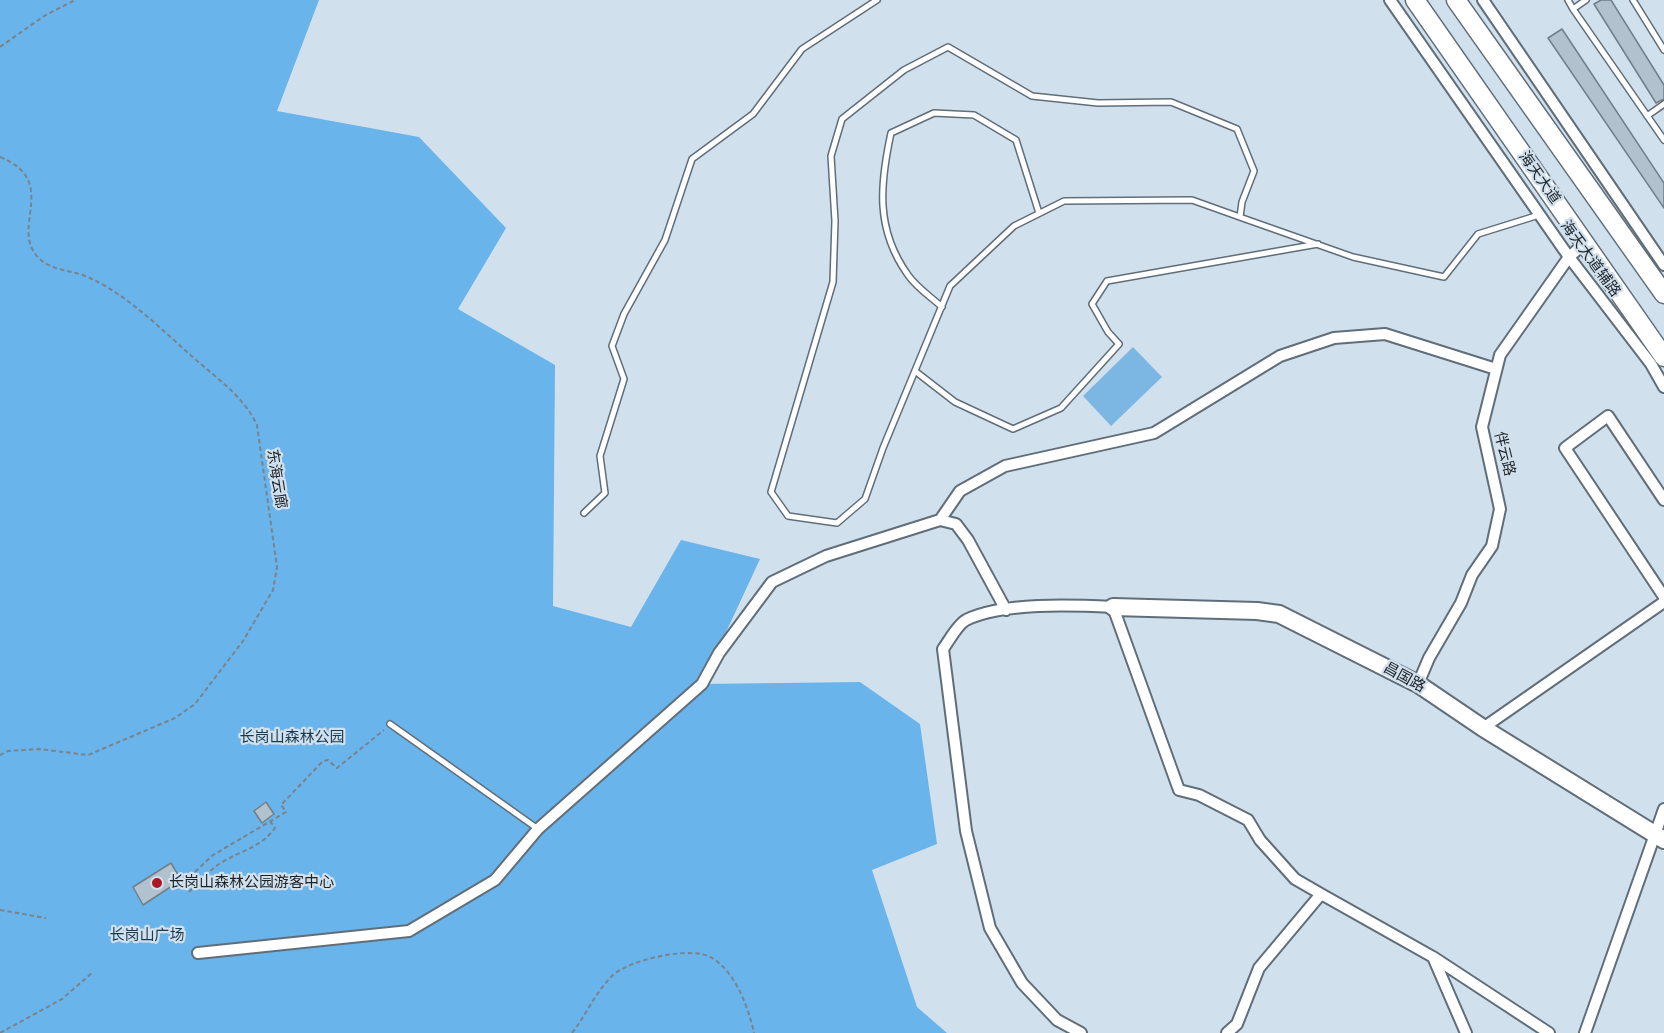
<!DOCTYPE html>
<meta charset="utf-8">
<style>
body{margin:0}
canvas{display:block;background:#d1e0ed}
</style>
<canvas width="1664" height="1033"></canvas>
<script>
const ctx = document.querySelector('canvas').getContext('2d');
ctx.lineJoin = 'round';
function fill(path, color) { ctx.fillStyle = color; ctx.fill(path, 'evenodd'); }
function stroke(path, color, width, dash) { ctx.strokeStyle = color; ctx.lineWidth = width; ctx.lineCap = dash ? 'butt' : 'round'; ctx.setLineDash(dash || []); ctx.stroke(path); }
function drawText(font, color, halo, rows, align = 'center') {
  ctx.font = font + ' "Varela Round","Noto Sans SC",sans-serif'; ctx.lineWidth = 4.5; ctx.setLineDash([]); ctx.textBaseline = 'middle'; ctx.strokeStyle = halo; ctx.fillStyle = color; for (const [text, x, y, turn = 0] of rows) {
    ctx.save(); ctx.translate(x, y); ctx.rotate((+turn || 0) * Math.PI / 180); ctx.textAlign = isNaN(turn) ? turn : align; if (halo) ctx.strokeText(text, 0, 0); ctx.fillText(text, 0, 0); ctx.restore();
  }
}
const green = new Path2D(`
 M1133,347L1162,377L1111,426L1083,396Z`);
const forest = new Path2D(`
 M0,0H319L277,111L419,137L506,228L458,309L555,365L553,606L631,627L681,540L760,559L702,684L860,682L920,724L937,844L872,870L917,1007L947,1033H0Z`);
const building = new Path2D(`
 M1601,0H1611L1664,85V99L1656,103L1594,4Z
 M1562,29L1664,183V208L1548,38Z
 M266,802L274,814L262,823L254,811Z
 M171,863L181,880L143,905L133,887Z`);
const path = new Path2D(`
 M0,47L44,16L75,0
 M0,157C59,181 12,225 36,255C50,272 71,269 90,278C129,296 163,331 195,359C219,380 243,396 257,425L277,567L273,590L243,641L195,704L175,718L88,755L39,749L8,751L0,755
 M184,882L213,855L286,812L281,805L323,761L328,760L337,768L384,730
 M189,892C200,881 211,868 224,861C243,850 261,847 275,828L270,821
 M0,910L46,918
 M0,1033L62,999L93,972
 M572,1033C586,1015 595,993 612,976C628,960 692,945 712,958C735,971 749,1009 754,1033`);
const lane = new Path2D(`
 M1568,0L1573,9
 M1586,0L1573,9L1664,140
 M1633,0L1664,50
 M1647,116L1664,104
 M1240,217L1242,202L1254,171L1237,129L1171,102L1098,103L1032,96L948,47L904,70L842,119L831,156L835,221L833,282L771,492L788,516L837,523L865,499L883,448L950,286L1014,226L1064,201L1192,200L1248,220L1353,257L1444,277L1478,234L1539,215
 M942,307C931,297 916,287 908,275C875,229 880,184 891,133L934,113L974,115L1016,140L1039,213
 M915,371L955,402L1013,429L1061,408L1119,344L1108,332L1092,304L1107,281L1318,244
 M584,513L605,493L600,456L624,379L612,346L624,314L665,240L692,159L753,114L802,49L877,0
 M390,724L538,829`);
const street = new Path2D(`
 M1390,0L1569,257L1651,364L1664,387
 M1483,0L1664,265
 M1664,500L1608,416L1565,448L1664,597
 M940,520L960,491L1005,466L1154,433L1280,356L1334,338L1385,334L1496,369
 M1418,684L1429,658L1461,603L1472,575L1492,546L1500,509L1482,427L1500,355L1569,257L1585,243
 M1483,728L1664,602
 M1321,894L1433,957L1549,1033
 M198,953L409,931L495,880L538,829L702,684L719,653L772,582L826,556L940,520L956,524L968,540L1006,610
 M1433,957L1466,1033
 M1081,1033L1057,1020L1022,983L990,928L966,831L943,649C949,641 957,625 966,620C1002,602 1073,605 1113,607L1179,790L1199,795L1248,820L1260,840L1295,879L1321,894L1259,968L1237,1024L1227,1033
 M1585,1033L1664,809`);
const secondary = new Path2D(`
 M1113,607L1257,611L1279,614L1418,684L1483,728L1664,840`);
const primary = new Path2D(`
 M1415,0L1664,357
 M1456,0L1664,294`);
const markers = [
 [157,883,6,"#ab1722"]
];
const streetNames = [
 ["海天大道",1539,178,55],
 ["海天大道辅路",1590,259,54],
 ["伴云路",1504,454,76],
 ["东海云廊",276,479,81],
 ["昌国路",1404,678,29]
];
const parkNames = [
 ["长岗山森林公园",292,738],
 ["长岗山广场",147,936]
];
const poiNames = [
 ["长岗山森林公园游客中心",169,883]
];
fill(green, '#7cb7e3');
fill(forest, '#69b4eb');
fill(building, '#b1c1cd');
stroke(building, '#707f8a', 1.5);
stroke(lane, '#606e79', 8);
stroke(street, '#606e79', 14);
stroke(secondary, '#606e79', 20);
stroke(primary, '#606e79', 21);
stroke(path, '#79838c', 2, [4.5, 3]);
stroke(lane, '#fff', 5);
stroke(street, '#fff', 10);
stroke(secondary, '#fff', 16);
stroke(primary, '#fff', 18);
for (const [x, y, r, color] of markers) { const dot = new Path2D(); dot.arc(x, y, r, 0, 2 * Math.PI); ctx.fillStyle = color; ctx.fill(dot); stroke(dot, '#d1e0ed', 2); }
drawText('15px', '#1d2227', '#d1e0ed', streetNames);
drawText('15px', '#183950', '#d1e0ed', parkNames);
drawText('15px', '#1d2227', '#d1e0ed', poiNames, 'left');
</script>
